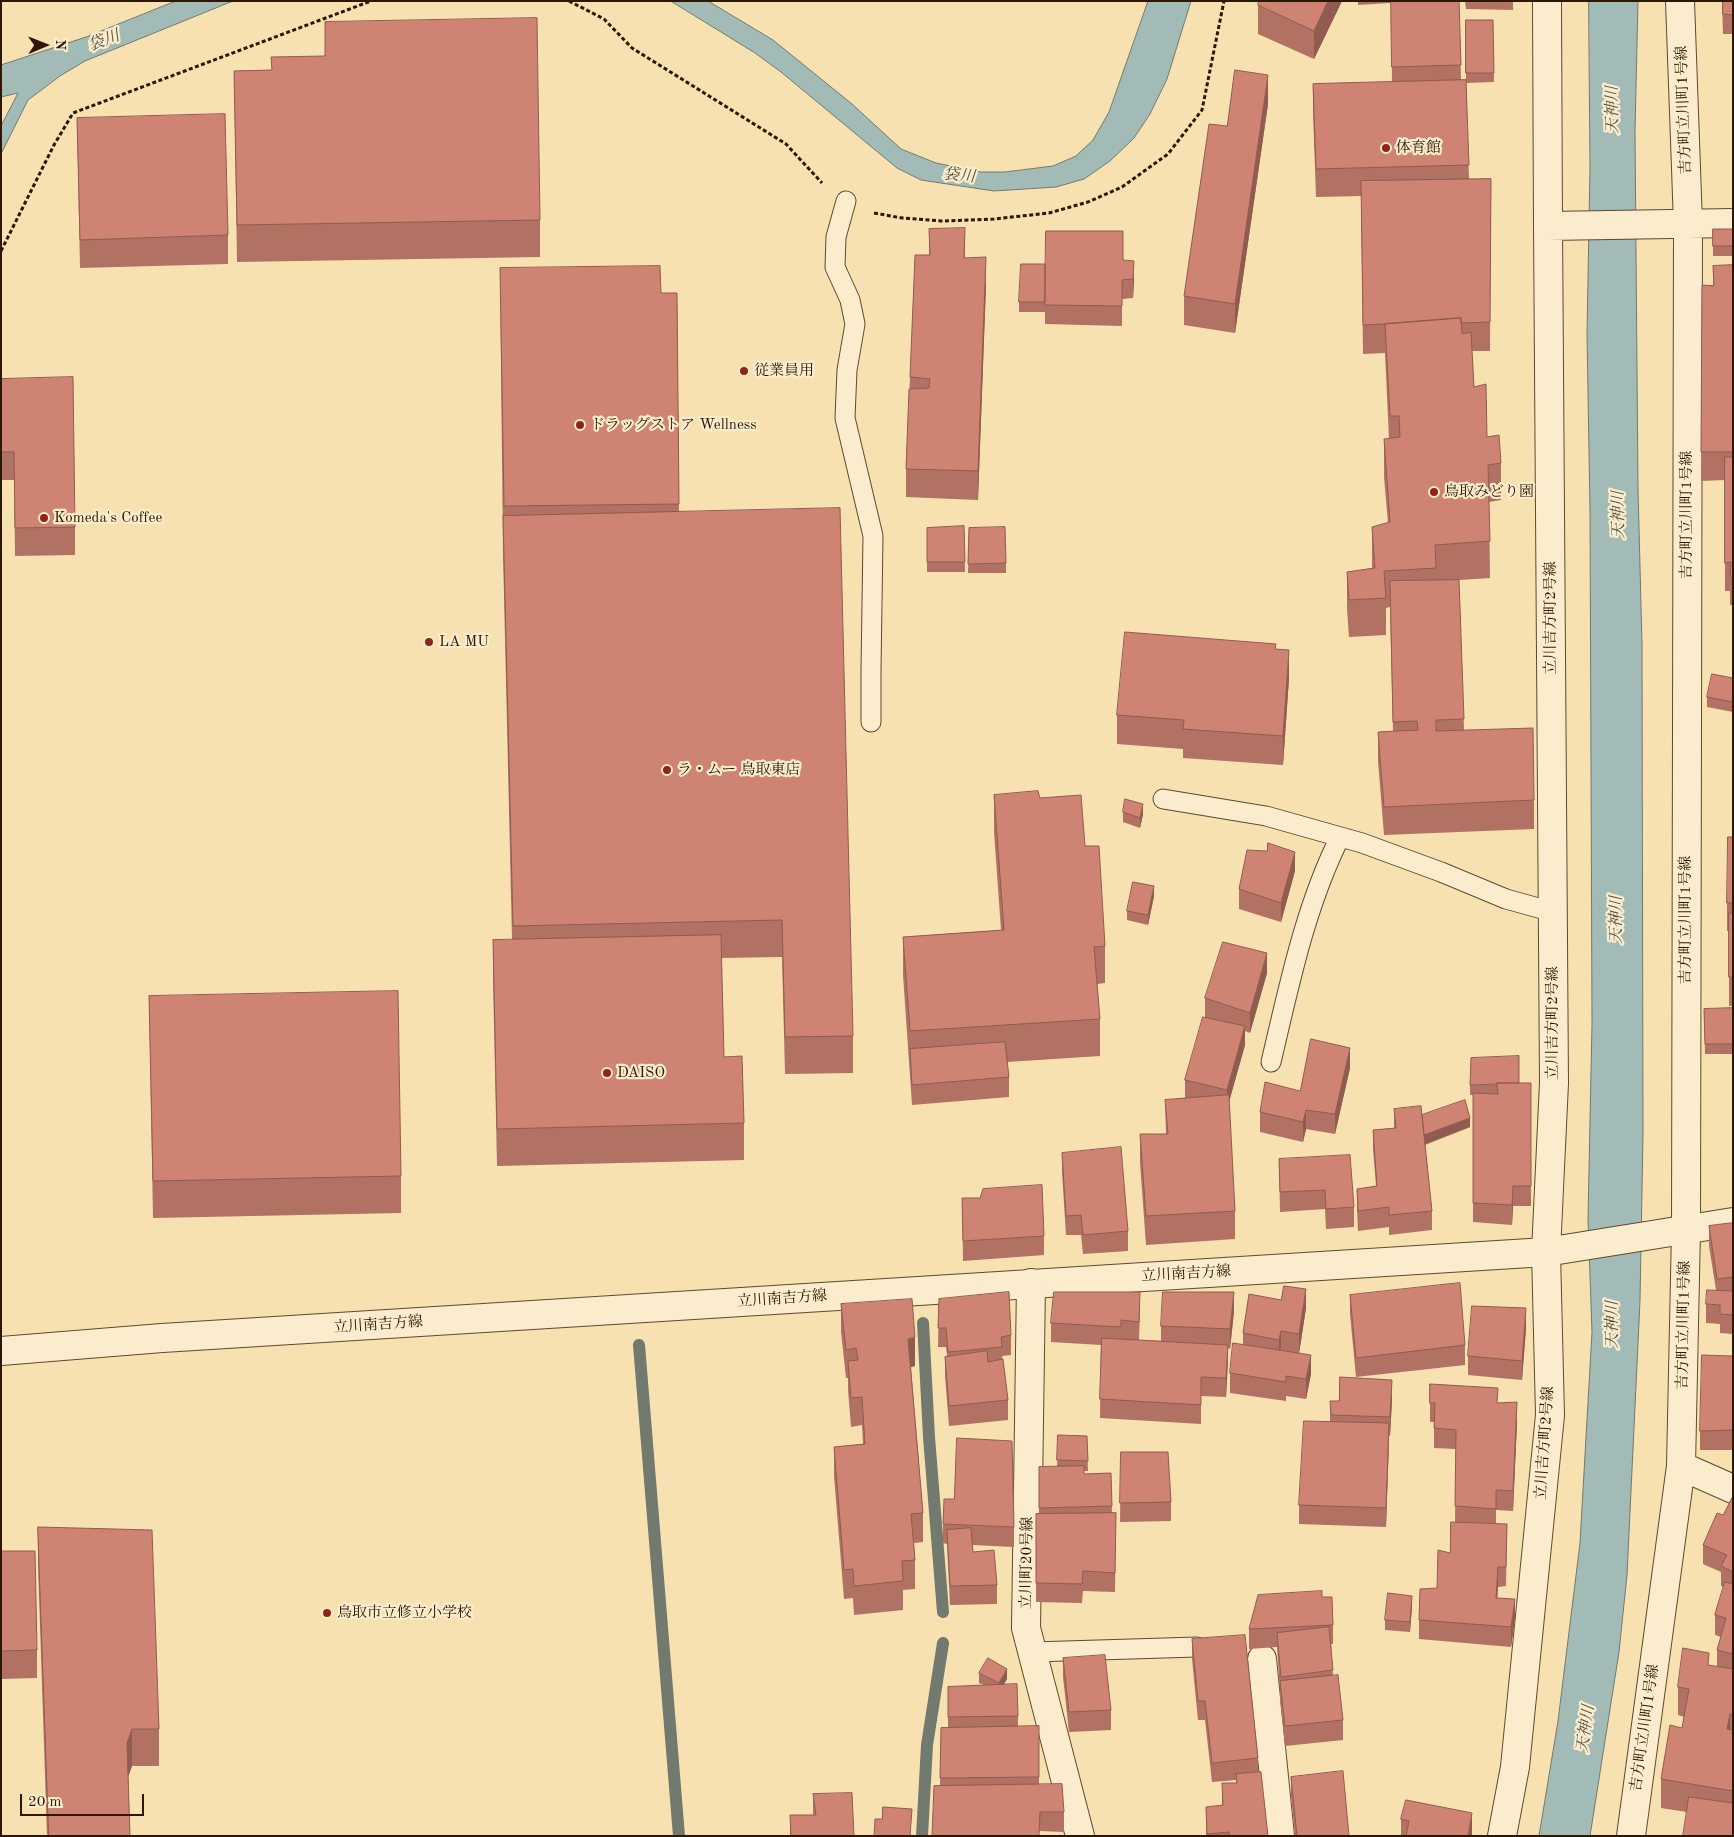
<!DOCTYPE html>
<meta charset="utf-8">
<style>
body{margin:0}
#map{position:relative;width:1734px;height:1837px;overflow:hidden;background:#f7e1b1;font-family:"Old Standard TT",serif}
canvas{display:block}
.frame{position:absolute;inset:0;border:2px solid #2b1702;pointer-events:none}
.north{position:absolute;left:20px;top:20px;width:50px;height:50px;-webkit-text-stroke:4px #faeccc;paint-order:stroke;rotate:89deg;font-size:14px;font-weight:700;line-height:20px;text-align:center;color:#2b1702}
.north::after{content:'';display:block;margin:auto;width:18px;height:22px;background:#2b1702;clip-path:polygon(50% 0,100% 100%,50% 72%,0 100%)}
.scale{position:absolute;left:20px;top:1794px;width:124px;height:22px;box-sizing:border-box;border:2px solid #2b1702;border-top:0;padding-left:6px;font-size:15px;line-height:18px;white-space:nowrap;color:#2b1702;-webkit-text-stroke:4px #faeccc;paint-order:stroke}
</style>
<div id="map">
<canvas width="1734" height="1837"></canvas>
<div class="frame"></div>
<div class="north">N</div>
<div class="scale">20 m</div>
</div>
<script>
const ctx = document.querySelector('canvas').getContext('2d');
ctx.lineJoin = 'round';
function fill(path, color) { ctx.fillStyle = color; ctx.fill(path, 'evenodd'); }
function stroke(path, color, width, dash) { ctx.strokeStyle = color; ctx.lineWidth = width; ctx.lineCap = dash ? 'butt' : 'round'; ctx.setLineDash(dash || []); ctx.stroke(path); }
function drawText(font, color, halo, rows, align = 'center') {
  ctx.font = font + ' "Old Standard TT","Noto Serif JP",serif'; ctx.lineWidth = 4.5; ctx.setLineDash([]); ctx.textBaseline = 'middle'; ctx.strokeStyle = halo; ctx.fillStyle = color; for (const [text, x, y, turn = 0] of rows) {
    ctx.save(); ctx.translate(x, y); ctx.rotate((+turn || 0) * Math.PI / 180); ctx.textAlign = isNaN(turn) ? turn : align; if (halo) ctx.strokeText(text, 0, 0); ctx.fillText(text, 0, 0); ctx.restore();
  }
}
const water = new Path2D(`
 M176,1H233L85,61L60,76L28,100L1,154V126L18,93L1,97V65L86,37Z
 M671,1H708L773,40L852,104L901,149L936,163L981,172H1005L1053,166L1076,156L1093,140L1109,112L1148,1H1191L1167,79L1150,114L1134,138L1110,161L1084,179L1056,187L994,191L921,180L897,168L781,72L755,53Z
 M1589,1H1638L1635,131L1638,489L1642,644L1643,1135L1640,1301L1627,1575L1619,1652L1590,1836H1539L1558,1721L1580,1543L1592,1332L1588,1219L1592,1024L1590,510L1587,334L1590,168Z`);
const stream = new Path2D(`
 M923,1323L929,1437L943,1612
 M639,1345L679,1836
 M922,1836L927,1745L943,1643`);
const path = new Path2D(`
 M569,1L604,19L632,48L786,144L822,183
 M874,213L902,218L942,221L994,219L1049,213L1088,202L1122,187L1168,154L1202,110L1224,1
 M1,251L54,145L73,113L371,1`);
const service = new Path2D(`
 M846,201L836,237L835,267L850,300L855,324L847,370L845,418L873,536L871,671V722
 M1163,799L1266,816L1362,843L1441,872L1506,899L1553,912
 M1271,1062C1289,986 1305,907 1340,837
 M1032,1652L1197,1647`);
const minor = new Path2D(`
 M1547,1L1548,226
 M1031,1283L1026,1628L1080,1836
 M1681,1466L1733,1489
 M1262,1659L1280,1836
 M1502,1836L1515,1767L1550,1415L1546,1252L1554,1083L1548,226L1733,223
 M1631,1836L1681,1466L1686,1230L1688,224L1680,1`);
const tertiary = new Path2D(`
 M1,1351L162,1338L1546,1252L1733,1222`);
const wall = new Path2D(`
 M1342,1L1314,59L1258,34V5Z
 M1358,1H1459L1461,80H1466V20H1493L1494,82L1466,83L1469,179H1491L1490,351H1472L1474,387L1487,437L1501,463V500L1489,502L1490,578L1459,580L1464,730L1534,800V829L1384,835L1378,761V732L1393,731L1390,607L1386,608V635L1349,637L1347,609V572L1372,568V527L1388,523L1384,477V439H1389L1385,353L1363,354L1361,196L1316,197L1313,112V84L1392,82L1391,3L1358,5Z
 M1465,1H1513V10L1466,9Z
 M1722,1H1733V34H1723Z
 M325,22L540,220V257L237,262L234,71L271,70L325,56Z
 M1268,104L1235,333L1184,325V296L1227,126Z
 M77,118L228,235V264L80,268Z
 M929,229L965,258L986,285L978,500L906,497V469L910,377L929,255Z
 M1713,229H1733V256H1713Z
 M1123,260L1134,280L1133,298L1122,299V326L1045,324V294V312H1019V302L1045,264Z
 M1733,265V605H1730V591H1725V480L1701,481L1702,285H1713V266Z
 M500,268L661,293H677L679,511L853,1036V1073L785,1074L782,957L721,958L724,1057L744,1123V1160L497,1166L493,977V940H512L503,553Z
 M1,379L75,527V555L15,556L14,480H1Z
 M964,526L965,572H927V528Z
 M969,528L1006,563V573H968Z
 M1276,649L1289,678L1283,765L1183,758V749L1117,744V715Z
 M1733,678V712L1707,707V697Z
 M994,795L1040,798L1085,846L1105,946V983L1097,984L1100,1019V1056L1007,1062L1009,1077V1097L912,1105L903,975V937L1001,930L994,832Z
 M1123,812L1143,814L1140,828L1123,822Z
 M1733,837V1006H1729V931H1727V903Z
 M1295,871L1281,922L1239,909V889Z
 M1154,896L1148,925L1127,920V911Z
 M1267,973L1250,1033L1245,1031V1045L1229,1102L1235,1211V1239L1146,1245L1140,1163V1134H1166L1165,1100L1185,1098V1080L1205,1017V998Z
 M149,996L401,1176V1213L153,1218Z
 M1733,1008V1054H1705L1704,1009Z
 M1350,1068L1335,1134L1306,1129L1303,1142L1260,1132V1112L1300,1091Z
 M1531,1083V1206H1513L1512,1225L1473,1222V1095H1470V1085Z
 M1394,1109L1470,1127L1425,1145L1432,1211V1230L1389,1235V1227L1358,1231L1357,1209V1189L1376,1186L1373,1149V1130L1394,1128Z
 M1062,1153L1128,1231V1251L1083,1254L1081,1235H1066L1062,1172Z
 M1279,1159L1354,1207V1227L1326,1229L1325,1209L1280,1212Z
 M962,1198L1044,1236V1255L963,1261Z
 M1733,1223V1334L1720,1333V1324L1706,1323V1304L1716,1290L1709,1246V1226Z
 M1350,1295L1465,1345V1365L1356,1377L1350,1314Z
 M939,1299L1011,1335V1355L1002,1356L1008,1400V1420L949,1426L945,1376V1357L947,1356L946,1347H938Z
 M841,1304L915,1366L911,1367L923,1513V1542L914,1543L915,1560V1589L903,1590V1610L854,1615L853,1598L844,1599L834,1476V1447L863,1444L862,1425L851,1427L848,1390V1378H846L841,1332Z
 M1306,1308L1299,1353L1311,1374L1306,1399L1286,1396V1401L1230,1393V1373L1243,1344V1333Z
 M1140,1311L1139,1340L1161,1341V1326L1234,1311L1230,1349L1228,1348L1226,1397L1201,1396V1424L1100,1418L1101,1345L1051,1342V1323Z
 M1526,1328L1522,1380L1468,1375V1356Z
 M1733,1356V1450H1700V1431Z
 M1430,1384L1498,1403L1517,1422L1513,1511L1496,1510V1524H1507L1506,1586L1498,1587L1497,1598L1515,1619L1511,1647L1419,1639V1620L1437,1588L1450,1553L1455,1522L1456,1449L1434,1448V1422H1430Z
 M1392,1400L1390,1436H1389L1386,1527L1299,1524V1505L1330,1421V1401Z
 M1058,1435L1087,1436L1088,1471H1084V1474L1111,1473L1112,1513H1116L1115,1592L1083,1591L1082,1603L1036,1602V1514H1039V1467H1057Z
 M1121,1452L1171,1502V1521L1120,1522Z
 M1733,1496V1836L1687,1812L1661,1808V1779L1682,1728L1684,1717L1678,1715V1687L1709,1665L1717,1667V1650L1721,1637L1715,1635V1615L1724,1587L1721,1586V1572L1703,1564V1545L1723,1515Z
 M943,1524L1014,1527V1547L972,1545L973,1552L997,1585V1604L950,1605L947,1544L943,1543Z
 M38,1527L159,1729V1766H132L128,1777L130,1836H47L38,1564Z
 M1,1551L37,1650V1678L1,1679Z
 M1322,1597L1333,1625V1644H1331L1333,1676L1343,1720V1740L1285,1746L1280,1700V1690L1277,1647L1249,1649V1629Z
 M1412,1606L1410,1632L1385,1630V1620Z
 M1192,1639L1258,1758V1772L1268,1836H1206V1807L1222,1805V1783H1236V1780L1212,1782L1205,1720H1198L1192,1659Z
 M1063,1658L1111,1710V1730L1069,1732L1063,1677Z
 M979,1673L1007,1679L1004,1684L1018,1716V1727L1039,1726V1785L1064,1812V1832L1040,1831L940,1786L941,1728H948V1687L984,1685L979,1683Z
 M1291,1777L1349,1836H1295L1291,1796Z
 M813,1794L854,1836H790V1815H813Z
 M1401,1819L1472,1832V1836H1401Z`);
const shadedWall = new Path2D(`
 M1328,1H1342L1314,59V31Z
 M1268,75V104L1235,333V304Z
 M965,228V257L964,287V258Z
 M986,257V285L978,500V471Z
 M1134,261V280L1133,298V279Z
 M1289,650V678L1283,765V736Z
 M1143,804V814L1140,828V818Z
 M1295,852V871L1281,922V903Z
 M1154,886V896L1148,925V915Z
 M1267,953V973L1250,1033V1013Z
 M1245,1026V1045L1227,1109V1090Z
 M1350,1048V1068L1335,1134V1114Z
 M1306,1110V1129L1303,1142V1122Z
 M1470,1118V1127L1423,1145V1135Z
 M1513,1186V1206L1512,1225V1205Z
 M1306,1289V1308L1299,1354V1334Z
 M1234,1292V1311L1230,1349V1329Z
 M1526,1308V1328L1522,1380V1361Z
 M1281,1331V1351L1279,1360V1340Z
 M915,1337V1366L908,1368V1339Z
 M1228,1345V1364L1226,1397V1378Z
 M1311,1355V1374L1306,1399V1379Z
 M1392,1380V1400L1390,1436V1417Z
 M1517,1402V1422L1513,1511V1491Z
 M1389,1423V1442L1386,1527V1508Z
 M1498,1567V1587L1496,1618V1598Z
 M1412,1596V1606L1410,1632V1622Z
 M1515,1599V1619L1511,1647V1627Z
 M1007,1669V1679L999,1693V1683Z
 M1730,1714V1742L1727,1729Z
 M132,1729V1766L127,1780V1743Z
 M1472,1813V1836H1468Z`);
const building = new Path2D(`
 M1259,1H1328L1314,31L1258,5Z
 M1391,1H1459L1461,65L1392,67Z
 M1723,1H1733V15L1723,14Z
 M537,18L540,220L237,225L234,71L272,70L271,57L325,56V22Z
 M1466,20H1493L1494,73H1466Z
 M1235,70L1268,75L1235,304L1184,296L1209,124L1227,126Z
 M1466,80L1469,165L1316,169L1313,84Z
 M225,114L228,235L80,240L77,118Z
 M1491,179L1490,322L1461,323V318L1385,324L1363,325L1361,181Z
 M965,228L964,258L986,257L978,471L906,469L909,389L929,388L930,379L910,377L915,255H930L929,229Z
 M1713,229H1733V246H1713Z
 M1046,231H1123V260L1134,261L1133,279L1122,280V306L1045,305Z
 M1021,264H1045V302H1019Z
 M1733,265V452H1701L1702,285L1714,286L1713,266Z
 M660,266L661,293H677L679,504L504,506L500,268Z
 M1461,318L1462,334L1471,332L1474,387L1486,384L1487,437L1499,435L1501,463L1488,465L1490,541L1435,545L1436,568L1384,571L1386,598L1349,600L1347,572L1375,568L1372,527L1390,522L1384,439L1400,437L1399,416H1390L1385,324Z
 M73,377L75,527L15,528L14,452H1V379Z
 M1725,457H1733V576H1730L1731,562L1725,563Z
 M840,508L853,1036L785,1037L782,920L513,926L503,516Z
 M964,526L965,562H927V528Z
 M1005,527L1006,563L968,564L969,528Z
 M1459,580L1464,719L1436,720V731L1533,728L1534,800L1384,807L1378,732L1418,730L1417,721L1393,722L1390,581Z
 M1125,632L1276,644L1275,649L1289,650L1283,736L1183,729L1184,720L1117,715Z
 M1712,674L1733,678V702L1707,697Z
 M1038,791L1040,798L1081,795L1085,846H1099L1105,946L1094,947L1100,1019L910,1031L903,937L1004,930L994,795Z
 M1125,799L1143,804L1140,818L1123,812Z
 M1728,837H1733V903H1727Z
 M1268,843L1295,852L1281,903L1239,889L1247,850L1267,851Z
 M1133,882L1154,886L1148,915L1127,911Z
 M1729,913H1733V977H1729Z
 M721,935L724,1057L742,1056L744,1123L497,1129L493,940Z
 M1223,942L1267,953L1250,1013L1205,998Z
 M398,991L401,1176L153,1181L149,996Z
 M1733,1008V1044H1705L1704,1009Z
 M1203,1017L1245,1026L1227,1090L1185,1080Z
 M1311,1039L1350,1048L1335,1114L1306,1110L1303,1122L1260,1112L1265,1082L1300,1091Z
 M1005,1042L1009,1077L912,1085L910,1049Z
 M1519,1056V1083H1497V1084L1470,1085L1471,1058Z
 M1497,1083H1531V1186H1513L1512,1205L1473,1203V1093L1498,1094Z
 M1229,1095L1235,1211L1146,1216L1140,1134H1168L1165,1100Z
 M1465,1100L1470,1118L1424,1135L1422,1115Z
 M1421,1106L1432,1211L1389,1215V1207L1358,1211L1357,1189L1377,1186L1373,1130L1396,1128L1394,1109Z
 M1121,1147L1128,1231L1083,1235L1081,1215L1066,1216L1062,1153Z
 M1350,1155L1354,1207L1326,1209L1325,1190L1280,1192L1279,1159Z
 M1042,1185L1044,1236L963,1241L962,1198H980L983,1189Z
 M1733,1223V1277L1717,1279L1709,1226Z
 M1460,1283L1465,1345L1356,1358L1350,1295Z
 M1284,1286L1306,1289L1299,1334L1281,1331L1279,1340L1243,1333L1249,1294L1281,1300Z
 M1707,1290L1733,1291V1315L1720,1314V1305L1706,1304Z
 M1009,1292L1011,1335L1001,1337L1002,1347L948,1352L946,1328H938L939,1299Z
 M1054,1292H1140L1139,1322L1121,1320V1327L1051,1323Z
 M1163,1292H1234L1230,1329L1161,1326Z
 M912,1299L915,1337L908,1339L923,1513L911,1514L915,1560L902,1561L903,1581L854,1586L853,1569L844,1570L834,1447L865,1444L862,1397L851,1398L848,1361L858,1360L856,1348L846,1350L841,1304Z
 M1472,1306L1526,1308L1522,1361L1468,1356Z
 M1102,1338L1228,1345L1226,1378L1201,1377V1405L1100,1399Z
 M1233,1343L1311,1355L1306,1379L1286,1376V1382L1230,1373Z
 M987,1351L988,1362L1003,1359L1008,1400L949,1406L945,1357Z
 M1702,1355L1733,1356V1430L1700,1431Z
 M1340,1377L1392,1380L1390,1417L1331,1415L1330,1401H1339Z
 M1430,1384L1498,1388L1497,1403L1517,1402L1513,1491L1496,1490V1509L1455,1506L1456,1430L1434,1428L1435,1403H1430Z
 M1304,1421L1389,1423L1386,1508L1299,1505Z
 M1058,1435L1087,1436L1088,1461L1057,1460Z
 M957,1438L1012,1441L1014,1527L943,1524L944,1499H954Z
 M1121,1452H1168L1171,1502L1120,1503Z
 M1084,1466V1474L1111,1473L1112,1506L1039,1508V1467Z
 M1733,1496V1572L1721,1566L1727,1555L1703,1545L1717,1513L1723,1515Z
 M1116,1513L1115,1573L1083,1571L1082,1584L1036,1583V1514Z
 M1451,1522L1507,1524L1506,1567H1498L1496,1598L1515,1599L1511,1627L1419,1620L1420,1589L1437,1588L1438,1550L1450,1553Z
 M38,1527L152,1530L159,1729H132L127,1743L130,1836H49Z
 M971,1528L973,1552L994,1550L997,1585L950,1586L947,1530Z
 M1,1551H35L37,1650L1,1651Z
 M1725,1582L1733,1584V1654L1717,1650L1726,1618L1715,1615Z
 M1322,1591V1597H1332L1333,1625L1249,1629L1258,1595Z
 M1388,1593L1412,1596L1410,1622L1385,1620Z
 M1329,1627L1333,1670L1281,1677L1277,1633Z
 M1245,1635L1258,1758L1212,1763L1205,1701H1198L1192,1639Z
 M1683,1648L1709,1653L1708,1665L1733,1669V1714H1730L1727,1729L1733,1730V1791L1661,1779L1670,1725L1682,1728L1689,1689L1678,1687Z
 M1105,1655L1111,1710L1069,1712L1063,1658Z
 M988,1658L1007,1669L999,1683L979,1673Z
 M1338,1675L1343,1720L1285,1726L1280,1681Z
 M1017,1684L1018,1716L948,1717V1687Z
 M1039,1726V1777L940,1778L941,1728Z
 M1343,1771L1349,1836H1297L1291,1777Z
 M1261,1772L1268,1836H1230L1229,1832L1207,1834L1206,1807L1223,1805L1222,1783H1237L1236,1774Z
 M1062,1784L1064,1812H1040L1039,1836H932L934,1786Z
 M852,1793L854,1836H791L790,1815H816L813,1794Z
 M1689,1797L1733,1803V1836H1683Z
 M1406,1800L1472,1813L1468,1836H1406L1409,1821L1401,1819Z
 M883,1807L912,1809L910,1836H874L875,1819H882Z`);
const markers = [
 [1386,148,5,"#8f2418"],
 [744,371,5,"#8f2418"],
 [580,425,5,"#8f2418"],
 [1434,492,5,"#8f2418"],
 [44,518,5,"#8f2418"],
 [429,642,5,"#8f2418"],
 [667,770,5,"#8f2418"],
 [607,1073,5,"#8f2418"],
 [327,1613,5,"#8f2418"]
];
const streetNames = [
 ["吉方町立川町1号線",1684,110,-92],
 ["吉方町立川町1号線",1687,515,-90],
 ["立川吉方町2号線",1551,618,-90],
 ["吉方町立川町1号線",1686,920,-90],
 ["立川吉方町2号線",1553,1023,-90],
 ["立川南吉方線",1186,1274,-3],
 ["立川南吉方線",782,1299,-4],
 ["立川南吉方線",378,1325,-4],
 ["吉方町立川町1号線",1684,1325,-89],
 ["立川吉方町2号線",1545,1443,-86],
 ["立川町20号線",1027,1563,-89],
 ["吉方町立川町1号線",1645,1728,-82]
];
const poiNames = [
 ["体育館",1396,148],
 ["従業員用",754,371],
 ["ドラッグストア Wellness",590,425],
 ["鳥取みどり園",1444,492],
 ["Komeda's Coffee",54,518],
 ["LA MU",439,642],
 ["ラ・ムー 鳥取東店",677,770],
 ["DAISO",617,1073],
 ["鳥取市立修立小学校",337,1613]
];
const waterNames = [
 ["袋川",104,41,-21],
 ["天神川",1613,110,-91],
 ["袋川",959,176,5],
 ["天神川",1619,515,-91],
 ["天神川",1617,920,-90],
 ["天神川",1613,1325,-90],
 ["天神川",1586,1729,-82]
];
fill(water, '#a2bbb7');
stroke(water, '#72796f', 1);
stroke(stream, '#72796f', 12);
stroke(service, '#5e4a2e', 21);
stroke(minor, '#5e4a2e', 30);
stroke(tertiary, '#5e4a2e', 30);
stroke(path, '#2b1702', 3, [4, 2.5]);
stroke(service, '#faeccc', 19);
stroke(minor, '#faeccc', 28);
stroke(tertiary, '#faeccc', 28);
fill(wall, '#b17163');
fill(shadedWall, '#905c50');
fill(building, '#ce8373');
stroke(building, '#905c50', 1);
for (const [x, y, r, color] of markers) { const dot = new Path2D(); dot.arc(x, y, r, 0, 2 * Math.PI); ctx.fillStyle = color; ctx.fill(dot); stroke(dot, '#faeccc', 2); }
drawText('15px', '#2b1702', '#faeccc', streetNames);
drawText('15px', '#2b1702', '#faeccc', poiNames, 'left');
drawText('italic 16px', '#555041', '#faeccc', waterNames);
</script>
